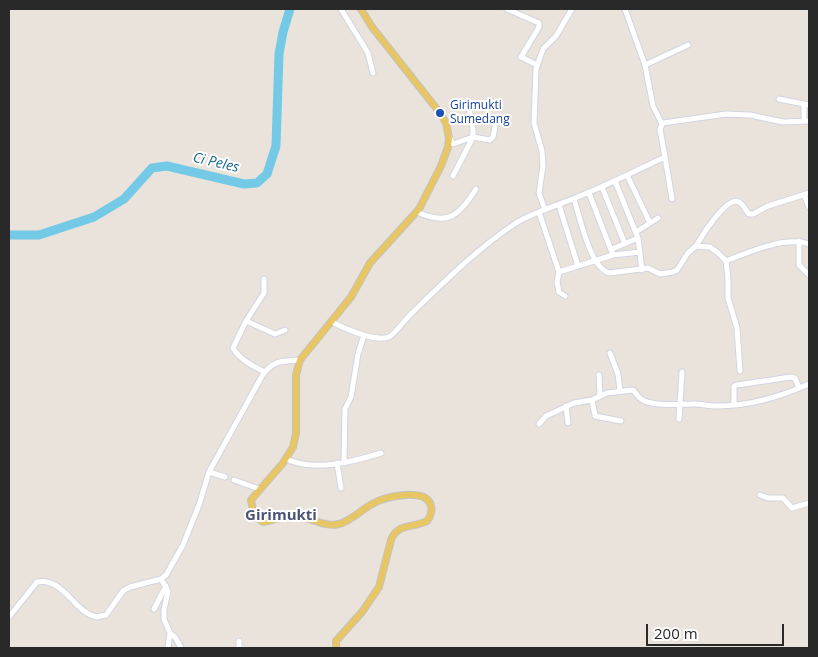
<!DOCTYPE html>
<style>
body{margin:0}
#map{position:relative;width:818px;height:657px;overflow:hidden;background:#eae3db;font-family:"Open Sans",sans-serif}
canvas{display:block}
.frame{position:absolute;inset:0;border:10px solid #292929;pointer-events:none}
.scale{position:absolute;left:646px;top:624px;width:138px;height:22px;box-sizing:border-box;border:2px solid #292929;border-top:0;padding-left:6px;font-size:15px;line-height:18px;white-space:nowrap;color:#292929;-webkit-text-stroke:4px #fff;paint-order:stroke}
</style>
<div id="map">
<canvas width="818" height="657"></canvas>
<div class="frame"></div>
<div class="scale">200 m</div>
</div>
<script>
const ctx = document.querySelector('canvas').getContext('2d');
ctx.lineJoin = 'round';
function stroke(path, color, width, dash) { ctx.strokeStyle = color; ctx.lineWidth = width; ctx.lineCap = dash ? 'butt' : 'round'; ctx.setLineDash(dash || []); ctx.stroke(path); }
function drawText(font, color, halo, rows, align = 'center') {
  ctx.font = font + ' "Open Sans",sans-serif'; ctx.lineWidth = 4; ctx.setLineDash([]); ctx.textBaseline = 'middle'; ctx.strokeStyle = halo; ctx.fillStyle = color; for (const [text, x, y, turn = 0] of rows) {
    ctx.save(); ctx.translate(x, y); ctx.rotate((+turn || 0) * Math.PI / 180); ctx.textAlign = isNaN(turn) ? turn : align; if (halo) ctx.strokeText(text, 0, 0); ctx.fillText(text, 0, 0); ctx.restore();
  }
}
const river = new Path2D(`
 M9,235H39L94,217L124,199L152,168L167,166L244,184L257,183L267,174L276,146L279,54L283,32L290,9`);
const minor = new Path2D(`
 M341,9L368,53L373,73
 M507,9L539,23V27L521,57L537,65
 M625,9L645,65L653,106L662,124
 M645,65L688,45
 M779,99L809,105
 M804,105V121
 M449,136L453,144L473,137L490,140L493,137L496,121
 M665,157L672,199
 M627,175L650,223
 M453,176L473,137V129L468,103
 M615,181L638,238L642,270
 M602,187L625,244
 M804,195L809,207
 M574,199C580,217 590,269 610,273L648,268L660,274L673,272L677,270L688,253L696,246L710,247L718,253L726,261L728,279V298L737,328L740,371
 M559,205L578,266
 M545,210L539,193L543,166L542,151L534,123L536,69L543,49L556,36L572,9
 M417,212C448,226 459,216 476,189
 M539,212L559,272L557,282L559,292L565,296
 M636,232L658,218
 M799,241V265L809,275
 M696,246C701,237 727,195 739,202C743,204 746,211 749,214H753L768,206L809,193
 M612,249L638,238
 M613,255L640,252
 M726,261C749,252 785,236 809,244
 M559,272L613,255L589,193
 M264,279V293L246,321L233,348C239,359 254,367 265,372
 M246,321L275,334L285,330
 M332,322C345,329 375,342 389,337C393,336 408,316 413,312C445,281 478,248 516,223C534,212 556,206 575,198C606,186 635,171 665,157L660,129L663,123L726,114L750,115L783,122L809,121
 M610,353L618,374L620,391
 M599,375L600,396
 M592,400L595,416L621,421
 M734,405V386L737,385L791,377L795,378L799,388
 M566,406L568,423
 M679,419L682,372
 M539,424L546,416L574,403L592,400L607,393L633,390C636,393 638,397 641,399C651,407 681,404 694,404C701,404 709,406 716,406C750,406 779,397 809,384
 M286,459C315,472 352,462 381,453
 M344,462L345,409L351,397L358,354L364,335
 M337,463L341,488
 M209,472L225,477
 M234,480L259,489
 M760,495L768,498H783L792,508L809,503
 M161,579L168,591L164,610V619L170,633L175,637L181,648
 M154,609L166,586
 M9,617L37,582C64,577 74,613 97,617L106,615L123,591L130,587L161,579L166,575L183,545L199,505L209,472L262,376C273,360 282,361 300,360
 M239,641V648
 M168,648L170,633`);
const major = new Path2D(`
 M336,648V641L362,612L379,587L391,540C397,523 414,528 427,521C431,516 433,509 430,503C422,488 384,497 372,504C361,510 351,521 339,524C324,528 309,516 293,516C283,515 273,521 263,522L254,516L251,500L283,463L293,447L296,433V375L300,360L351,297L370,263L419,209L441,166L448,147L449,138L446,123L440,113L372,27L361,9`);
const markers = [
 [440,113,5,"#1a4fb4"]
];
const transitNames = [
 ["Girimukti",450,106],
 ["Sumedang",450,120]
];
const waterNames = [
 ["Ci Peles",216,163,13]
];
const quarterNames = [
 ["Girimukti",281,516]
];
stroke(river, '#74cae6', 9);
stroke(minor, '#d1d4e1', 7);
stroke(major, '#c3c3c3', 8);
stroke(minor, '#fff', 5);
stroke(major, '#e7c663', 6);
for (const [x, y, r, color] of markers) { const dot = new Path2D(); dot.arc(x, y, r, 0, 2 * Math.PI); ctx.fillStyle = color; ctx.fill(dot); stroke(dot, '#fff', 2); }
drawText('12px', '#164399', '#fff', transitNames, 'left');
drawText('italic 14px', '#166890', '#fff', waterNames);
drawText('bold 15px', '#4c5476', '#fff', quarterNames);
</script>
